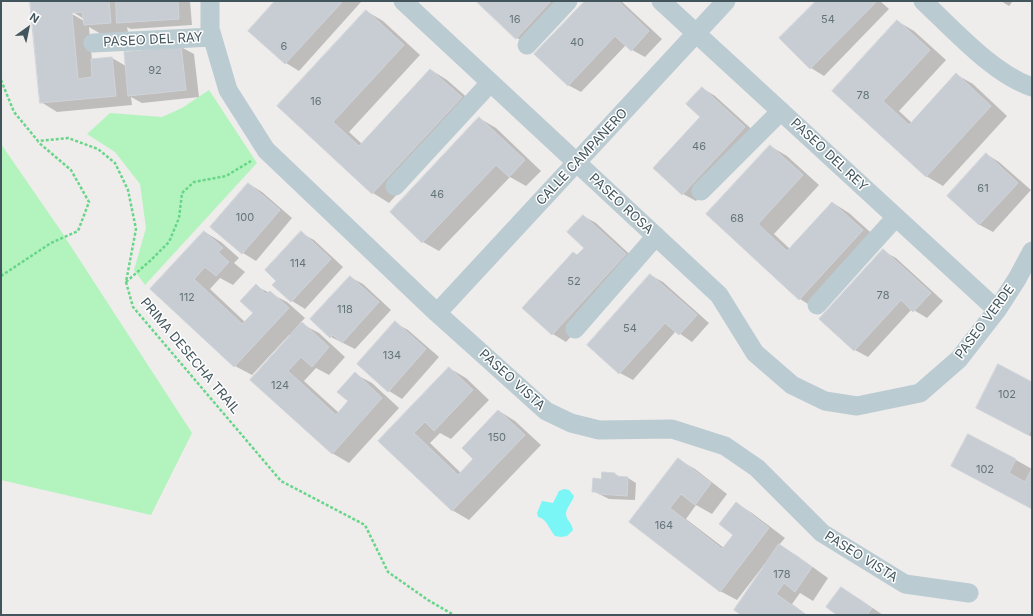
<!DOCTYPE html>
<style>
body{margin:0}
#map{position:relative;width:1033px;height:616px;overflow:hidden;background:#efecec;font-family:Inter,sans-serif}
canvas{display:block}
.frame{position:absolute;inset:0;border:2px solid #42555c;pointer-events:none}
.north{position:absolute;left:8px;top:8px;width:40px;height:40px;-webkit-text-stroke:3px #fff;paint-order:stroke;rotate:33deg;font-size:11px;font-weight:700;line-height:16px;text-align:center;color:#42555c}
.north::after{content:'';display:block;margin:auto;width:14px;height:18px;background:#42555c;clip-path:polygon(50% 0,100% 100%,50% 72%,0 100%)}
</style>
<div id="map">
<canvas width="1033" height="616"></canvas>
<div class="frame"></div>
<div class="north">N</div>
</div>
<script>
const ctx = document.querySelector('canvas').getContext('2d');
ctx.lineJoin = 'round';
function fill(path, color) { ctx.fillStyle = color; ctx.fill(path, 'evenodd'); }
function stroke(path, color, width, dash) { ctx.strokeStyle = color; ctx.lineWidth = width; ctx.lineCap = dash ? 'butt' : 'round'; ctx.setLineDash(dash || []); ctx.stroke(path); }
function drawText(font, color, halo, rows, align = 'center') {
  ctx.font = font + ' Inter,sans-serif'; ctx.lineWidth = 3; ctx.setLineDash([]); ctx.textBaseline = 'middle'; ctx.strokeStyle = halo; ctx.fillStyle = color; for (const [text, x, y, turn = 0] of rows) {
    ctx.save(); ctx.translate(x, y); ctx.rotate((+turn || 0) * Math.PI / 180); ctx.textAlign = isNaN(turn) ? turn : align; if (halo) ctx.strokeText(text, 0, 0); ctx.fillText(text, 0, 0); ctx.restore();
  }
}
const green = new Path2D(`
 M209,90L257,163L145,285L134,270L146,228L140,184L115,152L87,134L110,113L162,117L182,108Z
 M1,144L61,231L192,433L151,515L1,480Z`);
const water = new Path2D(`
 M564,489L569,490L574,496C572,503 563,511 567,518C569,522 572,524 573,530L567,536L561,537L555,536C549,529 547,519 538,517L537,513L542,501L553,503L559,491Z`);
const shadow = new Path2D(`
 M31,1H190L192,25L131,29L127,27L128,32L101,34L89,27L92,60L112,58L126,66L181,47L194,54L199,97L142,103L131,97L132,105L57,112L41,102ZM68,9L84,19V21L67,11Z
 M277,1H360L361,2L299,71L286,63Z
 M477,1H577L533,48L517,38Z
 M586,1H621L662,39L645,57L632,50L626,45L581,92L568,85Z
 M817,1H880L889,9L824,76L811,68L781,38Z
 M1001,1H1013L1009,6Z
 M366,11L383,21L420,55L349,132L362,144L431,70L447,80L478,107L389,203L373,193L278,106Z
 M897,21L914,31L946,60L899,111L912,123L957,75L973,84L1007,116L943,186L926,176L833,91Z
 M702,88L715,96L757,134L696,201L683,194L702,117Z
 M479,118L496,128L541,171L526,186L510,177L439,251L423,242Z
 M770,146L787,156L819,185L774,234L790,249L833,203L849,213L879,240L816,309L800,299L707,214Z
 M986,154L999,162L1031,190L993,232L980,225L948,196Z
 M249,184L262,192L292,218L256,261L243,253L212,227Z
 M583,216L596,223L638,262L566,342L553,334L524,308L585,248Z
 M205,232L221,242L239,258L234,263L245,272L233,285L220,278L210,289L245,322L255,313L256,286L287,302L305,318L300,323L319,333L345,357L329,375L316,368L304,381L339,413L349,401L355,374L372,383L399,408L349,463L332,453L251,380L291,336L289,335L252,375L235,366L152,289Z
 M301,233L314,240L343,267L305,309L292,301L274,285L278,280Z
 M883,251L896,258L943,301L927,318L912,309L868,357L855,350Z
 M650,275L663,282L709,323L692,342L676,331L633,380L620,373L588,345Z
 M350,277L363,284L391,310L355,349L331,337Z
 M395,323L408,330L439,357L402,399L389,391L359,364Z
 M449,368L466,378L489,400L451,439L440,433L430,443L461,473L475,459L499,411L515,421L541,445L469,520L452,510L380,441Z
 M1032,383V437L977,408Z
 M679,460L695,469L727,494L712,514L696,505L686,519L724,548L734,535L736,503L752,513L785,538L779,545L796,555L828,578L813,601L800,593L792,604L807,615H743L765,567L764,565L737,600L720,591L631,522Z
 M1016,460L1032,469V508L969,475Z
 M615,474L622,478H628L636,483L635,500L609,499L593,491L602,480Z
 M841,588L858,598L883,615H839Z`);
const building = new Path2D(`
 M30,1H109L111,23L84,25L82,12L72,13L78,79L92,77L91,59L112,57L116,96L40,103Z
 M116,1H178L179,19L117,23Z
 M275,1H343L285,64L248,31Z
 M476,1H551L516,39Z
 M585,1H618L649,31L631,51L615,36L568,86L534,54Z
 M816,1H877L810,69L779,38Z
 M366,10L404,45L333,122L359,146L430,69L462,97L372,194L277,106Z
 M897,20L930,50L883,101L909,125L956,73L991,106L926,177L832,91Z
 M181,46L186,90L128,96L124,52Z
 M702,87L745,127L682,195L653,168L700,117L686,104Z
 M479,117L525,160L509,177L496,165L422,243L390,212Z
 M770,145L803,175L758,224L787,251L832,202L863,230L799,300L706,214Z
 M986,153L1018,183L979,225L947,196Z
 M248,183L280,210L242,254L210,227Z
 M583,215L626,254L552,335L522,308L573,252L577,255L584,248L567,232Z
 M204,231L223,248L218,252L229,262L216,276L205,267L194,279L242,324L253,313L240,301L256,284L266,294L270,291L289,308L234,367L150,289Z
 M301,231L331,259L291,302L272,285L276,281L265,270Z
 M883,249L931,293L913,312L901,300L854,351L819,319Z
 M650,274L697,315L679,335L665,323L619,374L587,345Z
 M350,276L379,302L342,343L333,335L330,338L310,319Z
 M395,321L426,349L388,392L357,364Z
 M302,322L329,347L312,367L301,357L288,371L336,415L348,401L337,392L355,372L382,398L332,454L250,380Z
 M998,364L1032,382V427L1028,435L976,408Z
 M449,367L473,390L434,431L425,422L414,433L458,475L473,459L462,448L498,410L525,435L452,511L378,441Z
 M968,434L1016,459L1009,473L1025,482L1032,468V509L951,466Z
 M678,458L711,483L695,505L681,494L670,508L722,549L733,535L719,524L736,502L769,528L720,592L629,522Z
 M602,472L615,473V476L628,477L627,496L599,494V492H592L593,478L601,479Z
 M779,544L812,567L795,592L784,583L776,594L806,615H741L734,610Z
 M841,587L872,608L867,615H837L826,607Z`);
const path = new Path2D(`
 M1,80L14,112L38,141L68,138L98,149L115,163L128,190L136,229L126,282L133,307L281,481L365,525L388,572L428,600L454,615
 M1,276L51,243L78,231L89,202L71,170L38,142
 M126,282L151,260L169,242L179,218L182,193L194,182L226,176L251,161`);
const minor = new Path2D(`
 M210,1V29L228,90L266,150L437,313L546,411L571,423L599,430L672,429L725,446L757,468L822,533L905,584L969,593
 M403,1L719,295L755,353L792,385L825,401L857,406L920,393L959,359L997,310L1017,279L1032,251
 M661,1L997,310
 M923,1C953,29 993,74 1032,87
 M93,43L212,37
 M527,45L568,1
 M395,186L490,83
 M701,191L781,111
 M817,305L896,217
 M437,313L726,1
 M575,329L656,236`);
const numberNames = [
 ["16",515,20],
 ["54",828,20],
 ["40",577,43],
 ["6",284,47],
 ["92",155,71],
 ["78",863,96],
 ["16",316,102],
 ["46",699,147],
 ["61",983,189],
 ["46",437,195],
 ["100",245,218],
 ["68",737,219],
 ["114",298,264],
 ["52",574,282],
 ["78",883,296],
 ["112",187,298],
 ["118",345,310],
 ["54",630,329],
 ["134",392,356],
 ["124",280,386],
 ["102",1007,395],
 ["150",497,438],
 ["102",985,470],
 ["164",664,526],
 ["178",782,575]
];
const streetNames = [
 ["PASEO DEL RAY",153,40,-3],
 ["PASEO DEL REY",829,155,43],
 ["CALLE CAMPANERO",582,157,-47],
 ["PASEO ROSA",621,204,43],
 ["PASEO VERDE",985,322,-53],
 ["PRIMA DESECHA TRAIL",190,356,50],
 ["PASEO VISTA",512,380,42],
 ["PASEO VISTA",861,557,32]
];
fill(green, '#b3f4be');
fill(water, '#7bf6f6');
fill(shadow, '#0003');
fill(building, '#c7cdd2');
stroke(building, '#cfd4d9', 1);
stroke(path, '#67d688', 2.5, [3, 2]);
stroke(minor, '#bacbd1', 19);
drawText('11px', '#63737a', null, numberNames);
drawText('13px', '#42555c', '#fff', streetNames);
</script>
